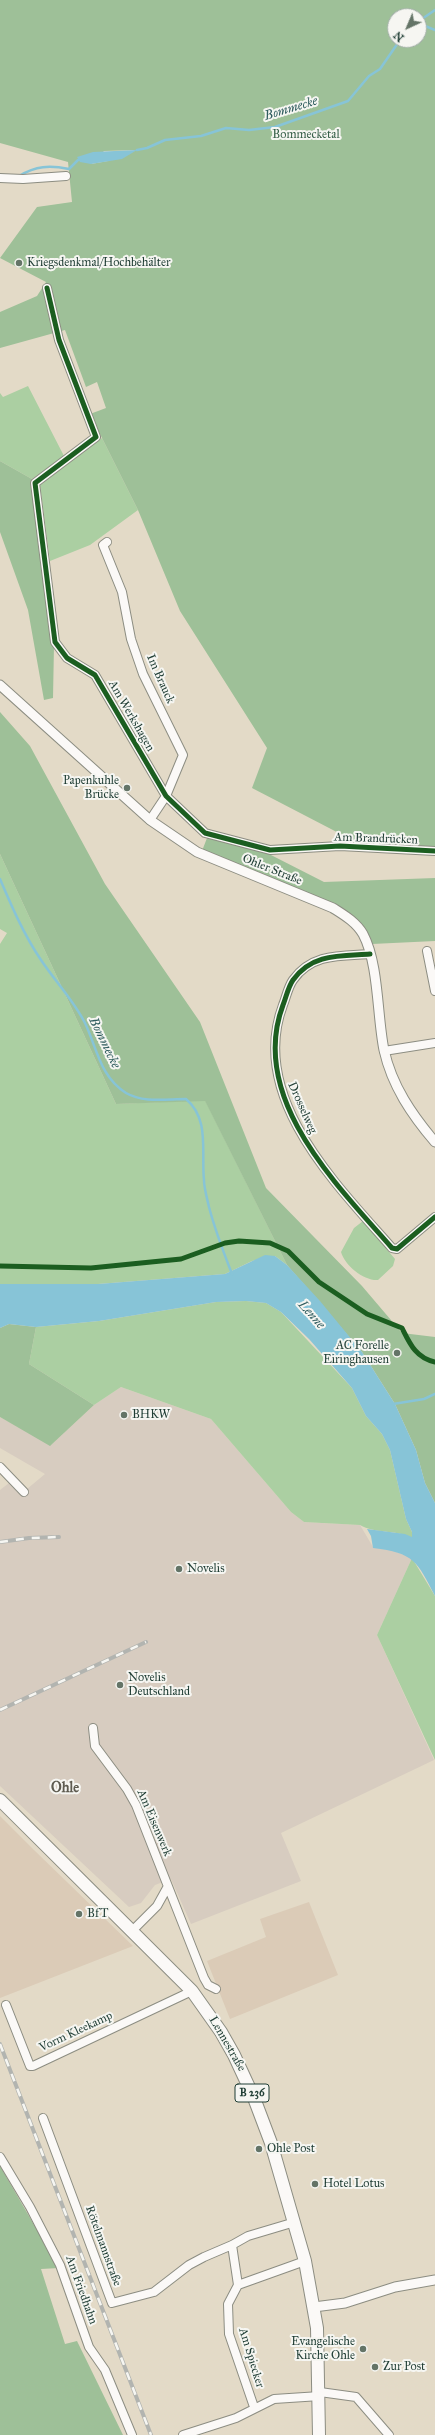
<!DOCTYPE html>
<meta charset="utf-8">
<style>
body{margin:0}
#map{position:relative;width:435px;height:2435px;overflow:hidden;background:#e3dac7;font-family:"IM FELL Great Primer",serif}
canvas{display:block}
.north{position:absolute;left:387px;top:8px;width:40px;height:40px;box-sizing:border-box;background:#f6f6f2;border:1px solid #a0aca6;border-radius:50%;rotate:224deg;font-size:11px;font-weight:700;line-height:16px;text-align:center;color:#1f3d34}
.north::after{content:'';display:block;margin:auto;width:14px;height:18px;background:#647467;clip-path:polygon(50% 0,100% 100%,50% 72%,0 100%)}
</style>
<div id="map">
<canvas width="435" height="2435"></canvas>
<div class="north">N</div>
</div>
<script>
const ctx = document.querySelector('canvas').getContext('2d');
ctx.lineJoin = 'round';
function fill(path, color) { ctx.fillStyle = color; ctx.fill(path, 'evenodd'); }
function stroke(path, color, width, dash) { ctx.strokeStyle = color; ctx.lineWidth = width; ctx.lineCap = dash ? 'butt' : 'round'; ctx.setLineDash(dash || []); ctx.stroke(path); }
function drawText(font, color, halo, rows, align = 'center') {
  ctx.font = font + ' "IM FELL Great Primer",serif'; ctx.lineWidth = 4; ctx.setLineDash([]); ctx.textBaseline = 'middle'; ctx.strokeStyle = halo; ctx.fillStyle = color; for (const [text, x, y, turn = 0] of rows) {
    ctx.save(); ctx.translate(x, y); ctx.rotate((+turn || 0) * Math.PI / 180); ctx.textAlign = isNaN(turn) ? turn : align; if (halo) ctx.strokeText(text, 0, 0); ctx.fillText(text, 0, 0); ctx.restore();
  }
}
const built = new Path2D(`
 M0,1816L34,1850L133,1946L0,1998Z
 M309,1902L338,1975L230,2019L207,1961L266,1937L260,1919Z`);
const industrial = new Path2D(`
 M121,1387L211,1419L291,1512L304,1522L360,1525L373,1547L391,1550L412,1558L377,1635L434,1760L281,1833L301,1881L191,1924L171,1879L155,1885L141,1903L129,1907L0,1786V1490L9,1483L21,1494L45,1474L0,1448V1417L51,1445L94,1405Z`);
const green = new Path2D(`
 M28,386L64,456L32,479L0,461V393L3,397Z
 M102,438L138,510L90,545L50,561L40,485Z
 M0,854L116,1104L205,1100L287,1265L275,1256L252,1261L225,1274L98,1284H0V944L7,933L0,929Z
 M363,1221L395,1259L393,1266L378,1280C364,1281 345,1266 341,1252L354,1228Z
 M246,1301L266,1303L281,1312L352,1388L366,1416L382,1434L390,1450L406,1519L412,1532V1538C395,1529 375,1534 360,1525L304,1522L291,1512L211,1419L121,1387L94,1405L29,1364L36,1327L99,1321L216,1302Z
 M412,1558L435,1596V1760L377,1635Z`);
const forest = new Path2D(`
 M0,0H435V847L356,842L252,788L267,748L180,611L138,510L90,414L106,408L97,382L86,387L65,330L0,348V312L37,296L46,282L0,258L37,207L72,202L68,162L0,143ZM395,16H419V40H395ZM136,150L108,161L91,164L104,151Z
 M0,461L32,479L54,645L53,698L44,700L28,610L0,532Z
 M0,712L30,746L105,884L200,1022L266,1188L362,1286L402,1333L435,1337V1503L425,1483L416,1450L395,1404L362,1352L287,1265L205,1101L116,1104L0,854Z
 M207,838L269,854L324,882L435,878V941L372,944L365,930L355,918L202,851Z
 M9,1324L36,1327L29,1364L94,1405L50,1446L0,1417V1328Z
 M0,2166L59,2268L41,2269L65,2344L77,2341L123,2435H0Z`);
const water = new Path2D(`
 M137,150L122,159L91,164L80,162L77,157L93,152Z
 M265,1255L275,1256L287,1265L320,1301L362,1352L395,1404L416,1450L425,1483L435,1503V1596C417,1561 414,1553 373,1548L371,1536L367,1529L405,1534L412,1537V1532L406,1519L390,1450L382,1434L366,1416L352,1388L309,1339L281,1312L266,1303L246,1301L216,1302L99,1321L36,1327L9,1324L0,1328V1284H98L225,1274Z`);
const stream = new Path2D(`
 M419,21L435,10
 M419,25H423L435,30
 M137,150L147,148L165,140L201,136L226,128L249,130L275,127L348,101L369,76L380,69L400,40
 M19,176C36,166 49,165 69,169L78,160
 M0,879C12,907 24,935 41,960C55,981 74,1001 85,1023C97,1048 100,1077 126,1093C143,1103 166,1099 186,1099C210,1119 201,1152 204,1180C204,1188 207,1198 209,1207C215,1230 223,1251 232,1274
 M393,1404L424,1399L435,1394`);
const minor = new Path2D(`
 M0,178L23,179L66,176
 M47,288L59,340L96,437L35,483L55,642L67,658L95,675L166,796L205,833L270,850L340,846L435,851
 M107,542L103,545L122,592L131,639L143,674L183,755L166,796L150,820
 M427,951L435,991
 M370,954C341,956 312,953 293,980C288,987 286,998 283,1005C248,1098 337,1185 392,1248L397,1249L435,1217
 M384,1051L435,1043
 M0,1467L24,1492
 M93,1728L95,1746L127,1789L136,1805L204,1978L208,1985L216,1989
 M133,1930L157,1906L167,1888
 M6,2005L30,2066H33L192,1991
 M43,2118L112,2303L154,2292L189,2265L204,2257L232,2245L248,2236L295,2222
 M0,2157L30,2207L60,2265L89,2347L105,2370L132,2435
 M232,2245L238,2285L228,2304L229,2334L254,2407
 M238,2285L305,2261
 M320,2392L356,2397L389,2435
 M183,2435L236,2418L274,2399L320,2396`);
const tertiary = new Path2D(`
 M0,685L150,820L197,852L333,908C344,915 356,922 363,934C379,964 377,1016 384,1050C392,1086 412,1115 435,1142
 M314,2307L345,2303L395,2287L435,2280`);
const primary = new Path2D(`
 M0,1800L192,1991L221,2032L234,2055L254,2098L271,2143L305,2261L317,2328L319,2435`);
const rail = new Path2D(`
 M0,1542L29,1538L59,1537
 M0,1710L146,1642
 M0,2044L151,2435`);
const cycleway = new Path2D(`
 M47,288L59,340L96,437L35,483L55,642L67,658L95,675L166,796L205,833L270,850L340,846L435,851
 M370,954C341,956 312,953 293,980C288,987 286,998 283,1005C248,1098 337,1185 392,1248L397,1249L435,1217
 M0,1266L91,1268L181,1259L225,1243L239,1241L270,1243L288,1251L319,1282L367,1314L402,1328C410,1344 416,1358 435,1362`);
const markers = [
 [19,263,4,"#647467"],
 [127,788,4,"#647467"],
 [397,1353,4,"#647467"],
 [124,1415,4,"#647467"],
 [179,1569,4,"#647467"],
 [120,1685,4,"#647467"],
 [79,1914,4,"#647467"],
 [259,2149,4,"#647467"],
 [315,2184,4,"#647467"],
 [363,2349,4,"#647467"],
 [375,2367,4,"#647467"]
];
const shields = [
 [252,2093,34]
];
const shieldNames = [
 ["B 236",252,2093]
];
const parkNames = [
 ["Bommecketal",306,135]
];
const poiNames = [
 ["Kriegsdenkmal/Hochbehälter",27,263],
 ["Papenkuhle",119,781,"right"],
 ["Brücke",119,795,"right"],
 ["AC Forelle",389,1346,"right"],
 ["Eiringhausen",389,1360,"right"],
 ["BHKW",132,1415],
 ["Novelis",187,1569],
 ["Novelis",128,1678],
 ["Deutschland",128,1692],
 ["BfT",87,1914],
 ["Ohle Post",267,2149],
 ["Hotel Lotus",323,2184],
 ["Evangelische",355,2342,"right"],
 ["Kirche Ohle",355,2356,"right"],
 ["Zur Post",383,2367]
];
const streetNames = [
 ["Im Brauck",160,679,66],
 ["Am Werkshagen",131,716,60],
 ["Am Brandrücken",376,839,2],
 ["Ohler Straße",272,870,22],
 ["Drosselweg",302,1108,66],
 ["Am Eisenwerk",154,1823,67],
 ["Vorm Kleekamp",76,2032,-25],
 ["Lennestraße",227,2044,60],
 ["Rötelmannstraße",103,2246,70],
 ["Am Friedhahn",81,2290,70],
 ["Am Spiecker",251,2358,73]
];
const waterNames = [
 ["Bommecke",291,109,-17],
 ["Bommecke",104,1043,64],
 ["Lenne",311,1315,48]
];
const quarterNames = [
 ["Ohle",65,1789]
];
fill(built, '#dbcbb7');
fill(industrial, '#d7ccc0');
fill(green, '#abcfa2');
fill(forest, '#9ec098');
fill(water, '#87c4d7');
stroke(stream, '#87c4d7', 2.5);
stroke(minor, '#8c8d82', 10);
stroke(tertiary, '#8c8d82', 11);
stroke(primary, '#8c8d82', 14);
stroke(minor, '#fbf9f7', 8);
stroke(tertiary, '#fbf9f7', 9);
stroke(primary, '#fbf9f7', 12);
stroke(rail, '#b2b4b0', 4);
stroke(rail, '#f6f6f2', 2.5, [8]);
stroke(cycleway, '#1b5e20', 5);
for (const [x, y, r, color] of markers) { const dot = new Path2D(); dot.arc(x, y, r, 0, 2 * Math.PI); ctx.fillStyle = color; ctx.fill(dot); stroke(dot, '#f6f6f2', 1.5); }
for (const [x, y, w] of shields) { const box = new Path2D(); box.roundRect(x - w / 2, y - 9, w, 18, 3); ctx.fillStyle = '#f6f6f2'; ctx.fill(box); stroke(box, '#1f3d34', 1); }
drawText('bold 11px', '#1f3d34', null, shieldNames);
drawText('12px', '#365f48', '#f6f6f2', parkNames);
drawText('12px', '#1f3d34', '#f6f6f2', poiNames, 'left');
drawText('12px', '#1f3d34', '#f6f6f2', streetNames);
drawText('italic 13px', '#2f5c5e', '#f6f6f2', waterNames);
drawText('bold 14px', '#5e5b50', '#f6f6f2', quarterNames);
</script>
